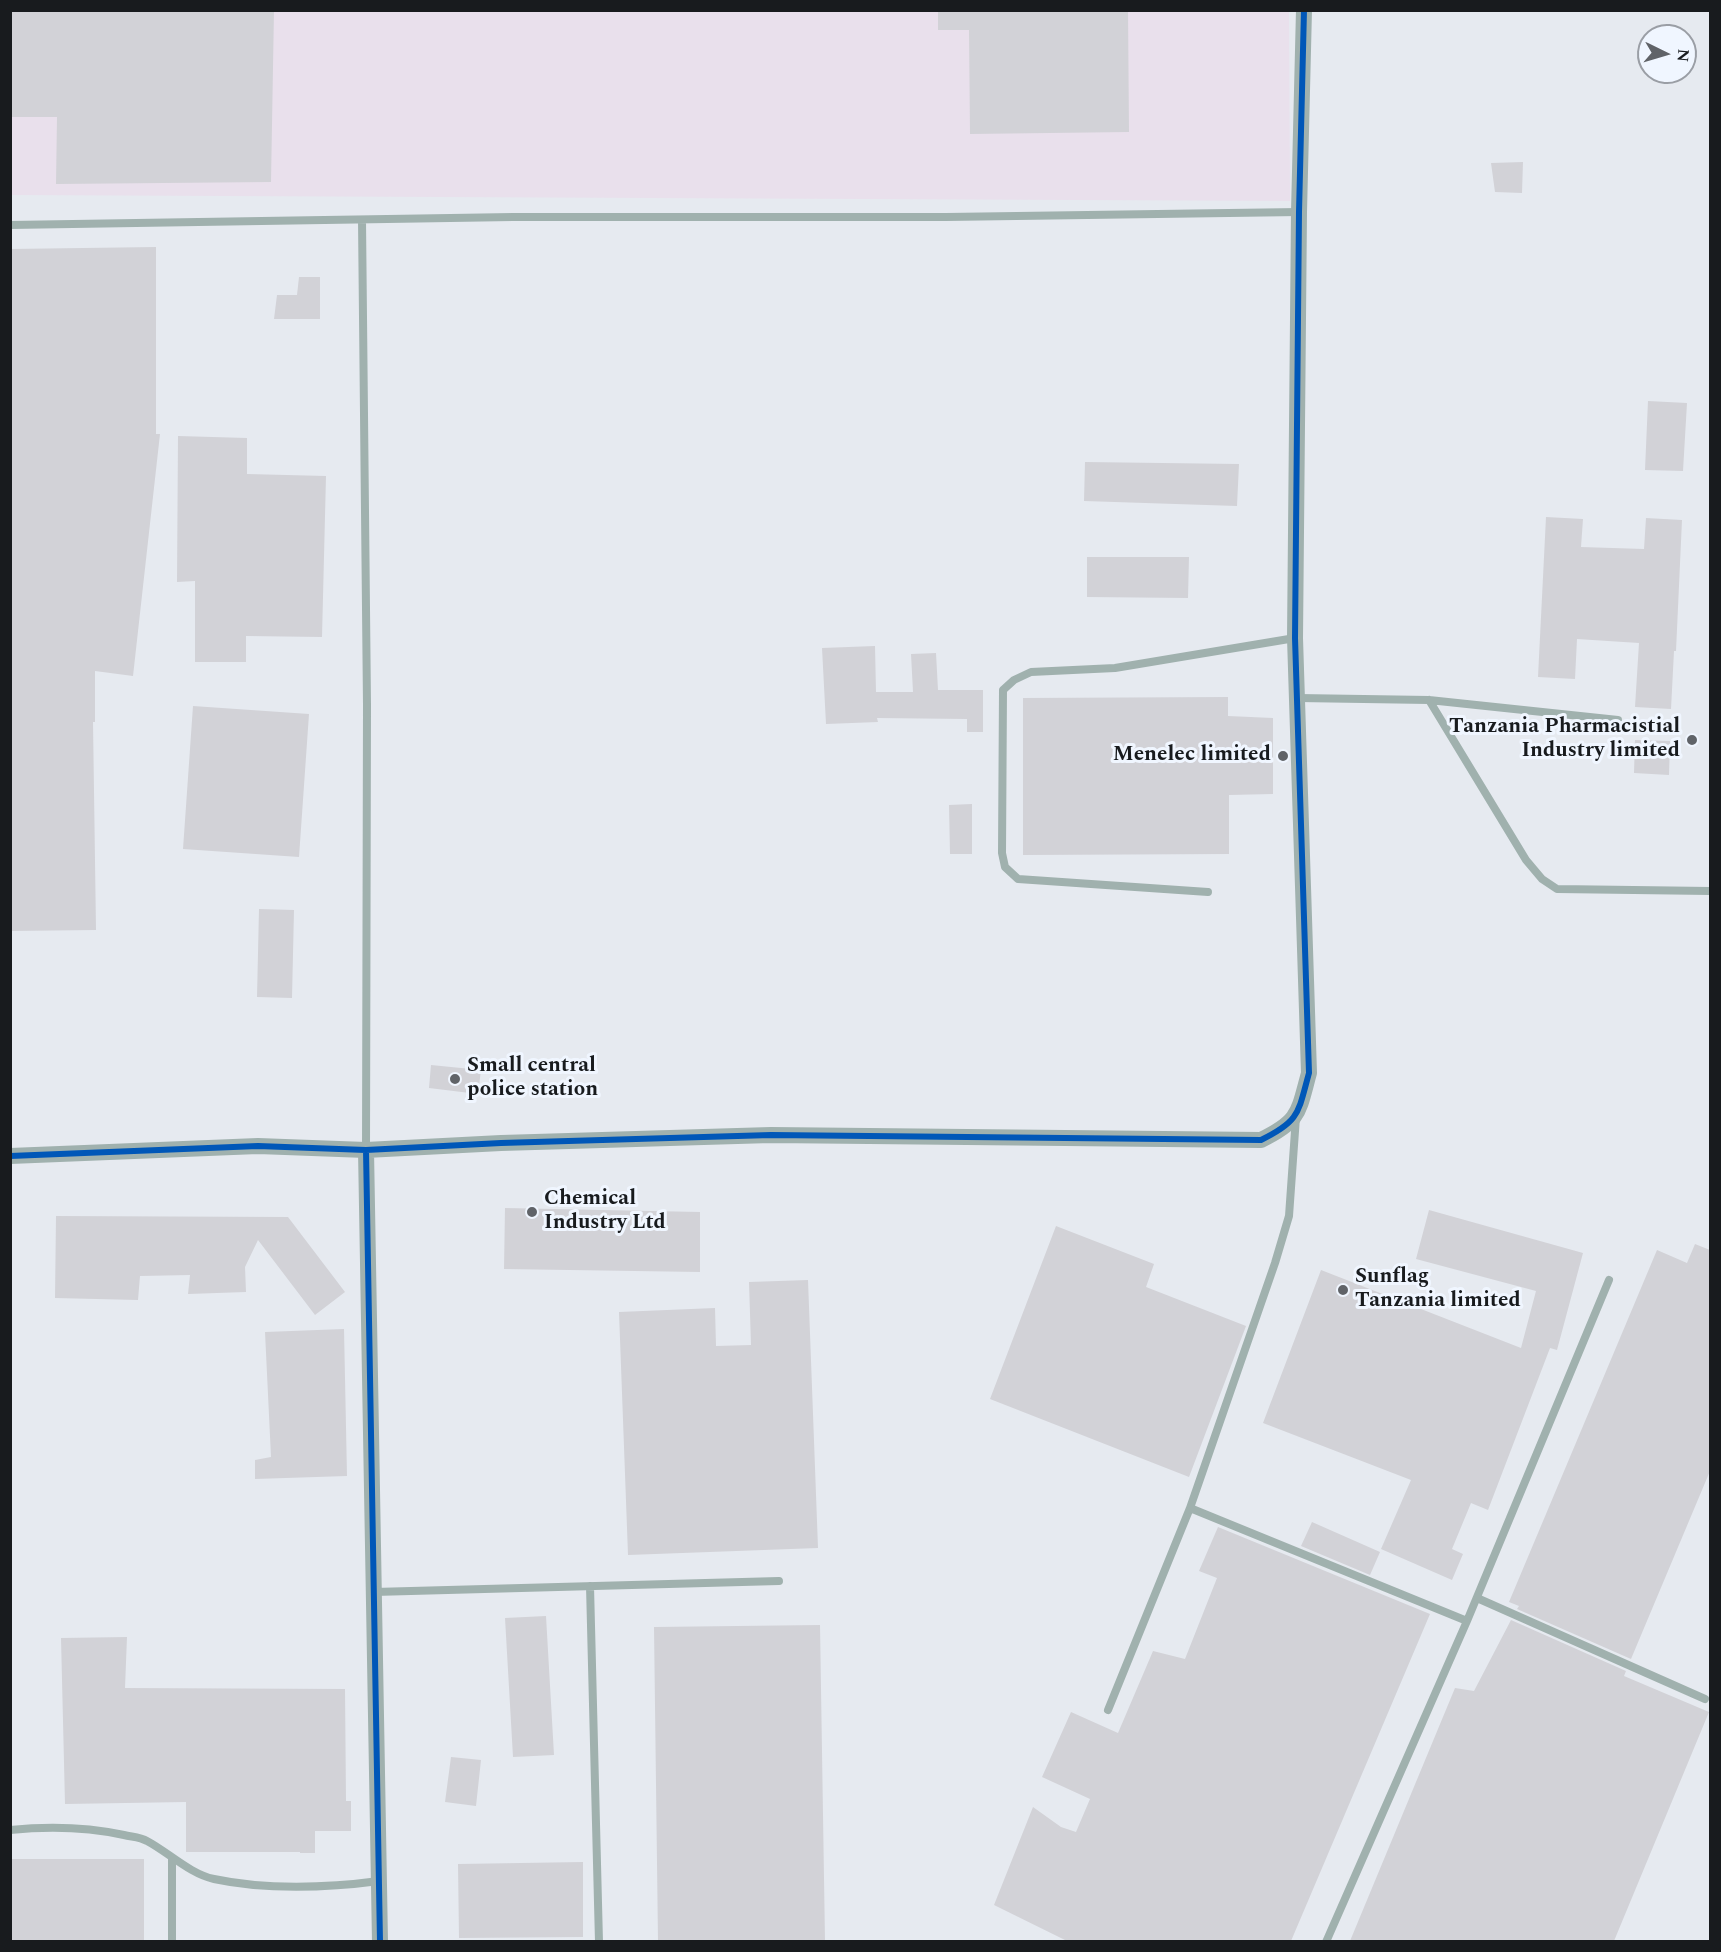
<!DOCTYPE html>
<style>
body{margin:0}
#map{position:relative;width:1721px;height:1952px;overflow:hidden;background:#e6eaf0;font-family:Spectral,serif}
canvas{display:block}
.frame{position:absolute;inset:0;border:12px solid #181b1e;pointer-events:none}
.north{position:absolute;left:1637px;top:24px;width:60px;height:60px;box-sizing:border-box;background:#f0f6ff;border:2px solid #9a9ea5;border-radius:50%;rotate:95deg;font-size:16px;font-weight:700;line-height:24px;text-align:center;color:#181b1e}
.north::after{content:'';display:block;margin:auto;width:21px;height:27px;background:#606368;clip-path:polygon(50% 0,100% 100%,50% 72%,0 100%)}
</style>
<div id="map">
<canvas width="1721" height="1952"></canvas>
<div class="frame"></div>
<div class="north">N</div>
</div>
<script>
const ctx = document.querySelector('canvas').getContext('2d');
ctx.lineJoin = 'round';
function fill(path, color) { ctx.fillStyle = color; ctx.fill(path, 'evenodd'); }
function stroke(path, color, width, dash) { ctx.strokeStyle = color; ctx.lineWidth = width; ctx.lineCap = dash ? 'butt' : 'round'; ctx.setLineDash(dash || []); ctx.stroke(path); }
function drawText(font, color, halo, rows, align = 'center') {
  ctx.font = font + ' Spectral,serif'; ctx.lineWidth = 6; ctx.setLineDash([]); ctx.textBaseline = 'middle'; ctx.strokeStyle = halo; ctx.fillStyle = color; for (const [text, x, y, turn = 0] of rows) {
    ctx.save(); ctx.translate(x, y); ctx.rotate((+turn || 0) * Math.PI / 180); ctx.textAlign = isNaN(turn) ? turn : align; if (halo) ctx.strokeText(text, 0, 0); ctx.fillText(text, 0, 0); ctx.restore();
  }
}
const commercial = new Path2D(`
 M11,11H1289L1290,201L11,195Z`);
const building = new Path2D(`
 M10,10H274L271,182L56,184L57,117H10Z
 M938,10H1128L1129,132L970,134L969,30H938Z
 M1523,162L1522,193L1495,192L1491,163Z
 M156,247V434H160L133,676L95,671V722H93L96,930L10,931V249Z
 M299,277H320V319H274L277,295H297Z
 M1648,401L1687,403L1683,471L1645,470Z
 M178,436L247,438V474L326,476L322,637L246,636V662H195V581L177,582Z
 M1085,462L1239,464L1237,506L1084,501Z
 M1546,517L1583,519L1581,547L1644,549L1646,518L1682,520L1676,651H1674L1671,709L1635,707L1639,643L1577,639L1575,679L1538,677Z
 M1087,557H1189L1188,598L1087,597Z
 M875,646L876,692H913L911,654L936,653L938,690H983V732H967V719L877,718L878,722L826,724L822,648Z
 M1228,697V716L1273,718V794L1229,795V854L1023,855V698Z
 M193,706L309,714L299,857L183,849Z
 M1635,740L1670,741L1669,775L1634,773Z
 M972,804V854H950L949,805Z
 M259,909L294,910L292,998L257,997Z
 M431,1065L481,1070L478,1094L429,1088Z
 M505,1208L700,1212V1272L504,1269Z
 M1429,1210L1583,1253L1557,1350L1550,1348L1488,1510L1471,1503L1452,1549L1463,1554L1452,1580L1381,1549L1411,1480L1263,1423L1321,1270L1521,1348L1536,1291L1416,1259Z
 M56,1216L288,1217L345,1292L315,1315L258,1240L245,1267L246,1292L188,1294L190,1275L140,1276L138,1300L55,1298Z
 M1056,1226L1154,1264L1146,1287L1246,1326L1189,1477L990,1399Z
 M1695,1244L1710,1250V1471L1631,1659L1517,1609L1519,1606L1509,1602L1657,1250L1687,1263Z
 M808,1280L818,1548L628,1555L619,1312L715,1308L716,1346L751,1345L749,1282Z
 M344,1329L347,1476L255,1479V1460L271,1457L265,1332Z
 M1312,1522L1380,1552L1370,1575L1301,1546Z
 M1218,1527L1430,1614L1291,1941H1067L994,1905L1033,1807L1061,1827L1076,1832L1090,1799L1042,1777L1071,1712L1118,1733L1153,1651L1185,1659L1217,1578L1199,1571Z
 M546,1616L554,1755L513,1757L505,1618Z
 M1511,1620L1626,1671L1624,1676L1709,1712L1614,1941H1350L1455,1688L1474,1691Z
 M820,1625L825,1941H658L654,1627Z
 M127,1637L125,1688L345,1689L346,1801H351V1831H315V1853H300V1852H186V1802L65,1804L61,1638Z
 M451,1757L481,1760L476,1806L445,1802Z
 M10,1859H144V1941H10Z
 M583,1862V1937L459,1938L458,1864Z`);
const lane = new Path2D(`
 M362,220L367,705L366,1150
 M10,225L513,217H946L1299,212
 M1298,698L1429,700L1618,720
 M1429,700L1526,860L1542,879L1557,889L1710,891
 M1208,892L1018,879L1005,867L1002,853L1003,690L1014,680L1031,672L1115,668L1295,638
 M1190,1508L1467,1621
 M590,1586L599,1942
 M374,1592L779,1581
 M1477,1598L1705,1699
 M1108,1710L1190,1508L1275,1263L1289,1216L1296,1117
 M10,1830C49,1826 87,1827 124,1835C132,1837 140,1837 147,1841C168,1852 190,1874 214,1879C265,1890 327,1888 379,1881
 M172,1942V1858
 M1326,1942L1467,1621L1609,1280`);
const street = new Path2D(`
 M366,1150L380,1942
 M10,1156L258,1146L366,1150L501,1143L771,1135L1261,1140C1300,1121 1298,1113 1309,1073L1295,638L1299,212L1304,10`);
const cycleway = new Path2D(`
 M366,1150L380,1942
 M10,1156L258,1146L366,1150L501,1143L771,1135L1261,1140C1300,1121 1298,1113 1309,1073L1295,638L1299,212L1304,10`);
const markers = [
 [1692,740,6,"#606368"],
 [1283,756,6,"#606368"],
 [455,1079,6,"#606368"],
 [532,1212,6,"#606368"],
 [1343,1290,6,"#606368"]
];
const poiNames = [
 ["Tanzania Pharmacistial",1680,728,"right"],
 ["Industry limited",1680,752,"right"],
 ["Menelec limited",1271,756,"right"],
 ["Small central",467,1067],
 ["police station",467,1091],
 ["Chemical",544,1200],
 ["Industry Ltd",544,1224],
 ["Sunflag",1355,1278],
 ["Tanzania limited",1355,1302]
];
fill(commercial, '#e9e0ec');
fill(building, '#d2d2d7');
stroke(lane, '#a0b1ae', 8);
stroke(street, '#a0b1ae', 16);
stroke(cycleway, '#0057b8', 6);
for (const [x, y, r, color] of markers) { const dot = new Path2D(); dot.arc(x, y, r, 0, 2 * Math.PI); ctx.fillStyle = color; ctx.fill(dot); stroke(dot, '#f0f6ff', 2); }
drawText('bold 21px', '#181b1e', '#f0f6ff', poiNames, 'left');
</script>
